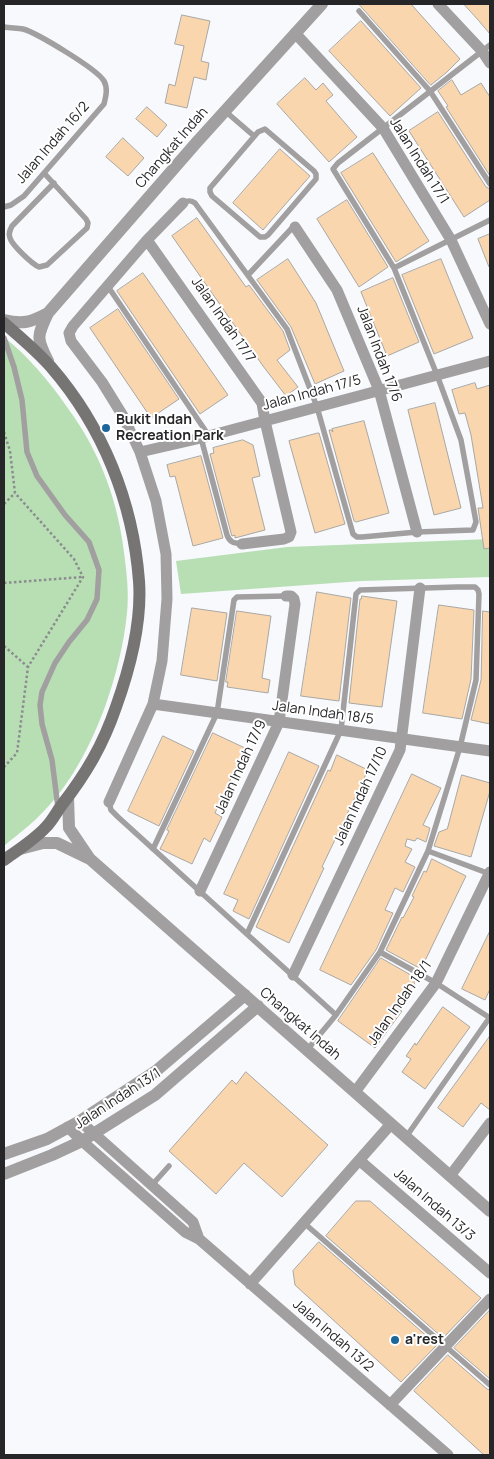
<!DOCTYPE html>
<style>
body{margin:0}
#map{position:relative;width:494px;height:1459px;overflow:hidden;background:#f7f9fd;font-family:Manrope,sans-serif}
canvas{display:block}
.frame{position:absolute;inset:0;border:5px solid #262628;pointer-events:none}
</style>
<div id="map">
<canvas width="494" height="1459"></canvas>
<div class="frame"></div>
</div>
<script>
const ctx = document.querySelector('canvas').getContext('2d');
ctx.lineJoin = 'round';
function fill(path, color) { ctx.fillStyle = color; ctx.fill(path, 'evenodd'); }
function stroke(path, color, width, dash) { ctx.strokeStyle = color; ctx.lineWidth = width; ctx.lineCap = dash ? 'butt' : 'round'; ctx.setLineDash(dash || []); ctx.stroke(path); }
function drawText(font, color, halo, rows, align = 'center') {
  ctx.font = font + ' Manrope,sans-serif'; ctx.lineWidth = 4; ctx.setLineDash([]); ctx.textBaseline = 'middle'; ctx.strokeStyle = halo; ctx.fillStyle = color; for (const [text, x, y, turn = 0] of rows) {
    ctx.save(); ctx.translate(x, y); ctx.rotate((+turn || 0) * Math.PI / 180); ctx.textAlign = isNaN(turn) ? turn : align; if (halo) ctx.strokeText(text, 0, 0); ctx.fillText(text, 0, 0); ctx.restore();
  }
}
const green = new Path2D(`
 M4,337C28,356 49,381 67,407C101,453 119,503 125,560C127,577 129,595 127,613C124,644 116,675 106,704C92,743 72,782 44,811C32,824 17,835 4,846Z
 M490,539V577L362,581L181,594L176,561L287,547Z`);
const building = new Path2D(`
 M359,4H411L460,59L447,72L431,85Z
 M464,4H490V34L479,21Z
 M182,15L210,21L201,61L209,63L206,80L194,77L187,108L165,103L169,84L175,86L184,46L175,44Z
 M361,21L421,88L390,116L329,51Z
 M305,78L316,90L323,83L333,95L326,101L357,137L329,162L277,104Z
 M452,80L461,95L481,83L490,97V176L446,107L448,106L438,91Z
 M147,107L167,125L157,137L136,119Z
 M438,112L486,187L490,189V200L464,217L409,131Z
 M123,138L144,158L128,176L106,157Z
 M280,149L310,176L263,230L233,203Z
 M373,153L429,241L396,262L341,173Z
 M347,200L388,267L359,287L317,219Z
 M197,218L246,287L249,285L283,331L290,350L277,360L298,387L286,396L263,366L172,236Z
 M490,234V267H489L478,239Z
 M288,259L316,303L344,371L315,384L291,327L257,280Z
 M441,259L473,338L434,354L402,275Z
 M143,273L228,395L200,414L117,291Z
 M393,278L419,342L387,356L361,292Z
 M118,309L179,399L151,418L90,328Z
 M475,383L477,389L490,385V548L484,549L478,508H483L471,435L465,413L459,414L452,390Z
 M435,403L461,508L434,515L408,410Z
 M364,421L389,513L356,522L354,521L329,430H331L333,432L332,429Z
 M318,433H319L345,524L315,533L289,441Z
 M243,440L253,445L260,476L252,478L265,530L235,538V535L232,536L231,533L210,454L214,453L213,448Z
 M201,456L223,538L193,546L175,476L170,477L167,465Z
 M317,592L351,598L339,701L301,696Z
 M362,596L397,601L382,707L349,703L360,599H361Z
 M439,605L474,610L471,679L462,719L423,713Z
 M192,608L227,613L217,681L181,675Z
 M237,611L271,616L262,678L270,680L268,693L227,687L228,682H226Z
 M483,611L490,612V724L471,720L481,680Z
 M213,733L245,748L215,813L222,817L210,842L204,838L192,864L160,849L169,831L167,830Z
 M163,736L194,751L159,826L128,811Z
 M289,752L319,766L249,919L233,911L238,900L224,894Z
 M337,755L368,770L322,867L324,868L289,943L256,927L328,770L330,771Z
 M412,774L441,788L423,825L430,828L426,842L417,838L415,841L407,839L405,846L412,849L405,862L415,867L403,892L395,888L385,910L393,913L376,950L351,985L320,970Z
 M462,775L490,783V791L471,857L434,846L439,832L447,829Z
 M432,859L466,876L421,969L386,950L402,917L403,918L414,897L412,896L424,871L426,872Z
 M490,931V989L485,1000L462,989Z
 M381,958L416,978L414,983L415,984L397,1009L402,1011L375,1048L338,1021Z
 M443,1007L470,1027L425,1089L402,1072L411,1059L406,1056L415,1043L416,1045Z
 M490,1036V1110L481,1103L463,1127L438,1108Z
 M246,1072L328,1145L282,1197L244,1163L216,1194L169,1151L232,1080L236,1084Z
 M356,1201H370L481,1298L443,1338L326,1236Z
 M319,1242L437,1345L401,1382L295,1285L293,1271Z
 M490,1310V1379L454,1348Z
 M448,1355L487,1389L490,1390V1455H484L414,1391Z`);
const path = new Path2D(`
 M4,432L10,451L15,493L74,559L83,577L28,667L17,753L4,767
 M4,504L15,493
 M4,583L82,577
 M4,646L28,667`);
const service = new Path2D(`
 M359,11L430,91L490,184
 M4,27C10,28 17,28 23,29C37,33 97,69 104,81C108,88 106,96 104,104L24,196L11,205L4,207
 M225,111L254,136
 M265,129L314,171L316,174V179L268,235L265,237H260L212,196L210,192V188L258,132Z
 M44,173L86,219L88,223L87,228L47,265L39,267C32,264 12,245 10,238C8,234 10,230 12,226L54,183
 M183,203C188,200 191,200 195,203L287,329L317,407L353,534L357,537H362L417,532L473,530L476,522L461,440L437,375L394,268L333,169L338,163L490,45
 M394,268L490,220
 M248,275L293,227H295
 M107,285L209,436
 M4,338L14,367L22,400L27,452L37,476L65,515L89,542L99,570L97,599L87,620L69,642L55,663L42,692L40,705L42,724L52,760L58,808
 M201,438L227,535C230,543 234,543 242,544
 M109,802L111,810L118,817L336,1015
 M153,849L217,713L234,600L237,597L286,596
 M428,851L490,874
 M247,934L341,730L356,594L360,590L457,587H475L478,590L479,594L476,680L460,747L428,851L380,952L336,1015L307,1050
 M380,952L436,983L490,1018
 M406,1137L490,1017
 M152,1185L169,1166
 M304,1223L490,1385`);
const minor = new Path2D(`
 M438,4L482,51L490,63
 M295,33L383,128L451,240L490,324
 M295,227L337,290L379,390L417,532
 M147,240L262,403L265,421L291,532L289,537L284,539L242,544
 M140,452L201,438L490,361
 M153,704L490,751
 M109,802L153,704L162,661L167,599L166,554L156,501L140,452L123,416L102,382L71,341L69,333L73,326L147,240L183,203
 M200,891L279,722L295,604L294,599L291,596H286
 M293,975L400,750L420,588
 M355,1092L436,983L490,872
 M80,1121L193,1222L199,1239
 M68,1127L82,1141L185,1232L199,1239L448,1455
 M359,1160L490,1273
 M450,1176L490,1123
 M250,1284L391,1124
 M390,1405L490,1299`);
const tertiary = new Path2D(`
 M4,320C23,325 31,322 48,313
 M48,361C36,338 37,336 48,313L196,143L322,4
 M68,797L69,828L90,859L490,1211
 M20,849L43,843H57L88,858
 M4,1154L47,1139L80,1121L156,1071L245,995
 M4,1174L52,1155L82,1141L155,1095L258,1006`);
const secondary = new Path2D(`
 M4,323C20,337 37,351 51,367C103,427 133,502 139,581C142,622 130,668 116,707C103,745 86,774 61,806C56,813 52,821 46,827C34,840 18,850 4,860`);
const markers = [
 [106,428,5,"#1d6699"],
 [395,1340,5,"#1d6699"]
];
const streetNames = [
 ["Jalan Indah 16/2",53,143,-49],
 ["Changkat Indah",172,148,-49],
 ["Jalan Indah 17/1",419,161,58],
 ["Jalan Indah 17/7",223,320,55],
 ["Jalan Indah 17/6",379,354,69],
 ["Jalan Indah 17/5",312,393,-15],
 ["Jalan Indah 18/5",323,713,8],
 ["Jalan Indah 17/9",241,767,-65],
 ["Jalan Indah 17/10",361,796,-65],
 ["Jalan Indah 18/1",400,1003,-55],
 ["Changkat Indah",300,1024,41],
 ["Jalan Indah 13/1",118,1099,-33],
 ["Jalan Indah 13/3",434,1205,41],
 ["Jalan Indah 13/2",333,1336,41]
];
const poiNames = [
 ["Bukit Indah",116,420],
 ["Recreation Park",116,436],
 ["a'rest",405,1340]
];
fill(green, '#b8dfb3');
fill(building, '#f9d6ad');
stroke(building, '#a9a7a4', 1);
stroke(path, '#8b8c8f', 2.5, [2.5, 2.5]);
stroke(service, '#a19f9f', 5.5);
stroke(minor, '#a19f9f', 11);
stroke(tertiary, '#a19f9f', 12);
stroke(secondary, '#777474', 12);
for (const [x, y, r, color] of markers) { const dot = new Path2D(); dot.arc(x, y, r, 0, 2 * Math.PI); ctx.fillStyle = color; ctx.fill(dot); stroke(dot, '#fff', 2); }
drawText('14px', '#262628', '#fff', streetNames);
drawText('bold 14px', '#262628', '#fff', poiNames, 'left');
</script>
